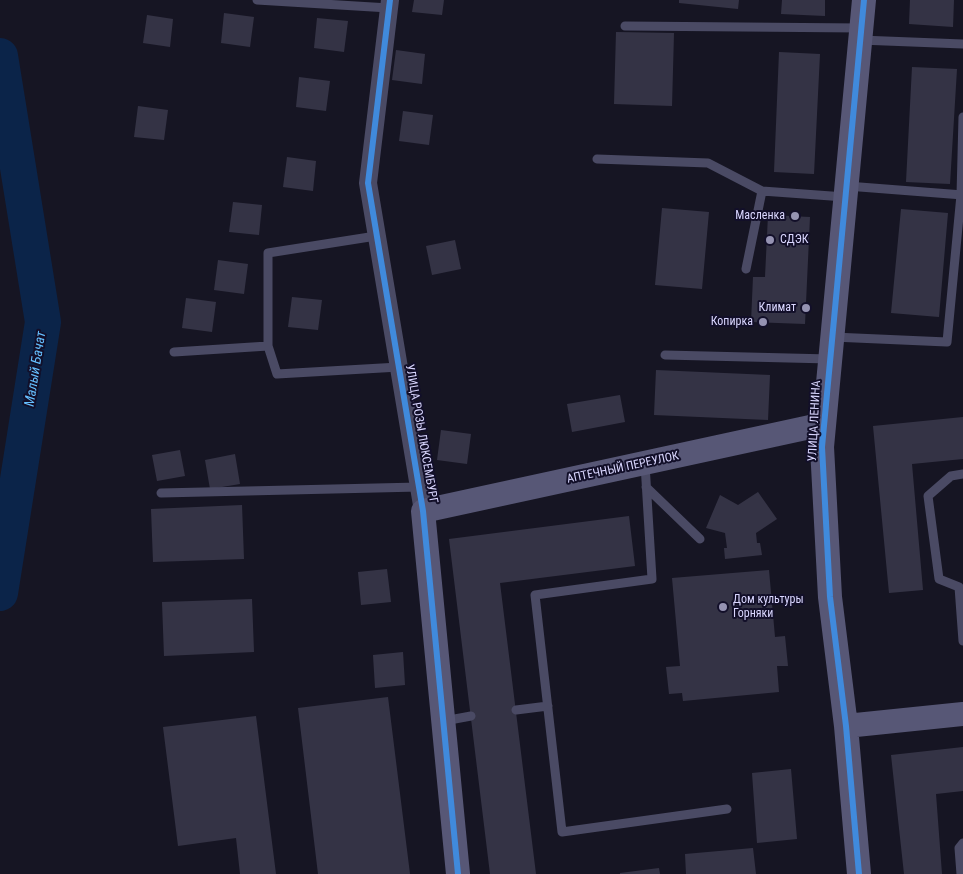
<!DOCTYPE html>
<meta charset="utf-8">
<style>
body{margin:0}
canvas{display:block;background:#161523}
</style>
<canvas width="963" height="874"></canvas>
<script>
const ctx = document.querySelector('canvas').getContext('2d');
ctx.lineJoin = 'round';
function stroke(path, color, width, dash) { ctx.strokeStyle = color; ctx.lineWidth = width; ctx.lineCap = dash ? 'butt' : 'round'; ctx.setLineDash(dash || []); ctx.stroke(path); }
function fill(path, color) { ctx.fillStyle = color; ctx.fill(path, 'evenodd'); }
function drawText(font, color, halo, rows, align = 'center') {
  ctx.font = font + ' "Roboto Condensed",sans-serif'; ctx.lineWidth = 4; ctx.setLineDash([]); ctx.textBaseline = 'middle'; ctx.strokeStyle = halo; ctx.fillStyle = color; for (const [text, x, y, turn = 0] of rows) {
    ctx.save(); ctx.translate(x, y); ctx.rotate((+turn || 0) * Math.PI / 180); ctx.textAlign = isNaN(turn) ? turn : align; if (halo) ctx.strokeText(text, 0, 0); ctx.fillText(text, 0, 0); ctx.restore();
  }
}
const river = new Path2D(`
 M0,56L43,322L0,593`);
const building = new Path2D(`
 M414,0H444L442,15L412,12Z
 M679,0H739L738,9L679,3Z
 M782,0H825V16L781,14Z
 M910,0H954L953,27L909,24Z
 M224,13L254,17L250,47L221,43Z
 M147,15L173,19L170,47L143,43Z
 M317,18L348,21L344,52L314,48Z
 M616,32L674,33L672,106L614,104Z
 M396,50L425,54L422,84L392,80Z
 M779,52L820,54L814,174L774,172Z
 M912,67L957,69L950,184L906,182Z
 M299,77L330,81L326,111L296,107Z
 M138,106L168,110L164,140L134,137Z
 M403,111L433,115L429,145L399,141Z
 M287,157L316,161L313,191L283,187Z
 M233,202L262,205L259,235L229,232Z
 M662,208L709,212L702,289L655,285Z
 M901,209L948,213L939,317L891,313Z
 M768,215L810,217L805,324L751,322L753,277H765Z
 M455,240L461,269L432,275L426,246Z
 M218,260L248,264L244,294L214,290Z
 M292,297L322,300L318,330L288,327Z
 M186,298L216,302L212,332L182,328Z
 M656,370L770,375L768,420L654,415Z
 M620,395L625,422L572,432L567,404Z
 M963,417V459L912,464L923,590L889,593L873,426Z
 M441,430L471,434L467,464L437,460Z
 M180,450L185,476L157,481L152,455Z
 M235,454L240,484L210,489L205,460Z
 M758,492L777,519L756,533L757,543H760L762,555L725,559L724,548H727L725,533L706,528L720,495L738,505Z
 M242,505L244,559L153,562L151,509Z
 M629,516L635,566L500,583L536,874H490L449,539Z
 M387,569L391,602L361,605L358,572Z
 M769,570L775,637L785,636L788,666H777L779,692L683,701L682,693L669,694L666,667L680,666L672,578Z
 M252,599L254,652L164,656L162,602Z
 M403,652L405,685L375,688L373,655Z
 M388,697L410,874H318L298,708Z
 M256,716L276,874H240L236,838L178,846L163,727Z
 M963,747V791L936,794L942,874H904L891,755Z
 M791,769L797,839L757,843L752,773Z
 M753,848L756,874H686L685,854Z
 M659,868L660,874H620V873Z`);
const lane = new Path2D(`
 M257,0L389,8
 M625,26L861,28
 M860,40L963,44
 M597,159L708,163L762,191L845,197
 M847,186L963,195
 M376,236L268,253V346L277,374L399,367
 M746,269L762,191
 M833,337L947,342L961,195L963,117
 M174,352L268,346
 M665,355L830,359
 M645,464L652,579L535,595L562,832L727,809
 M963,474L951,476L928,496L939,579L959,587L963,641
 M646,487L700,539
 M161,493L419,487
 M516,710L548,706
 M444,721L471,716
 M961,874L959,848L963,843`);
const street = new Path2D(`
 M390,0L368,183L423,511`);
const secondary = new Path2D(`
 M846,726L963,714
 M458,874L423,511L824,424
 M859,874L846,726L830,597L822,447L864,0`);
const cycleway = new Path2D(`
 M390,0L368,183L423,511L458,874
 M859,874L846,726L830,597L822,447L864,0`);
const markers = [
 [795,216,5,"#9593b2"],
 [770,240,5,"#9593b2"],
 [806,308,5,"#9593b2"],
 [763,322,5,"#9593b2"],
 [723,607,5,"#9593b2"]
];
const poiNames = [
 ["Масленка",785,216],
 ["СДЭК",780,240,"left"],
 ["Климат",796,308],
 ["Копирка",753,322],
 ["Дом культуры",733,600,"left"],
 ["Горняки",733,614,"left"]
];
const streetNames = [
 ["УЛИЦА ЛЕНИНА",815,421,-87],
 ["УЛИЦА РОЗЫ ЛЮКСЕМБУРГ",421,434,80],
 ["АПТЕЧНЫЙ ПЕРЕУЛОК",623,468,-12]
];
const waterNames = [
 ["Малый Бачат",36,369,-81]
];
stroke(river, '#0b2449', 36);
fill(building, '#343345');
stroke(lane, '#4a4a64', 9);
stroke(street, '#4a4a64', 18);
stroke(secondary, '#575776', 24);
stroke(cycleway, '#408adc', 6);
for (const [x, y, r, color] of markers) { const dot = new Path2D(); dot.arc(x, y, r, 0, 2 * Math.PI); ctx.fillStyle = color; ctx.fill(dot); stroke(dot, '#120f29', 2); }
drawText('12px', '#dad7ff', '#120f29', poiNames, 'right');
drawText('12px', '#dad7ff', '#120f29', streetNames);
drawText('italic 14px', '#65bfff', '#120f29', waterNames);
</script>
